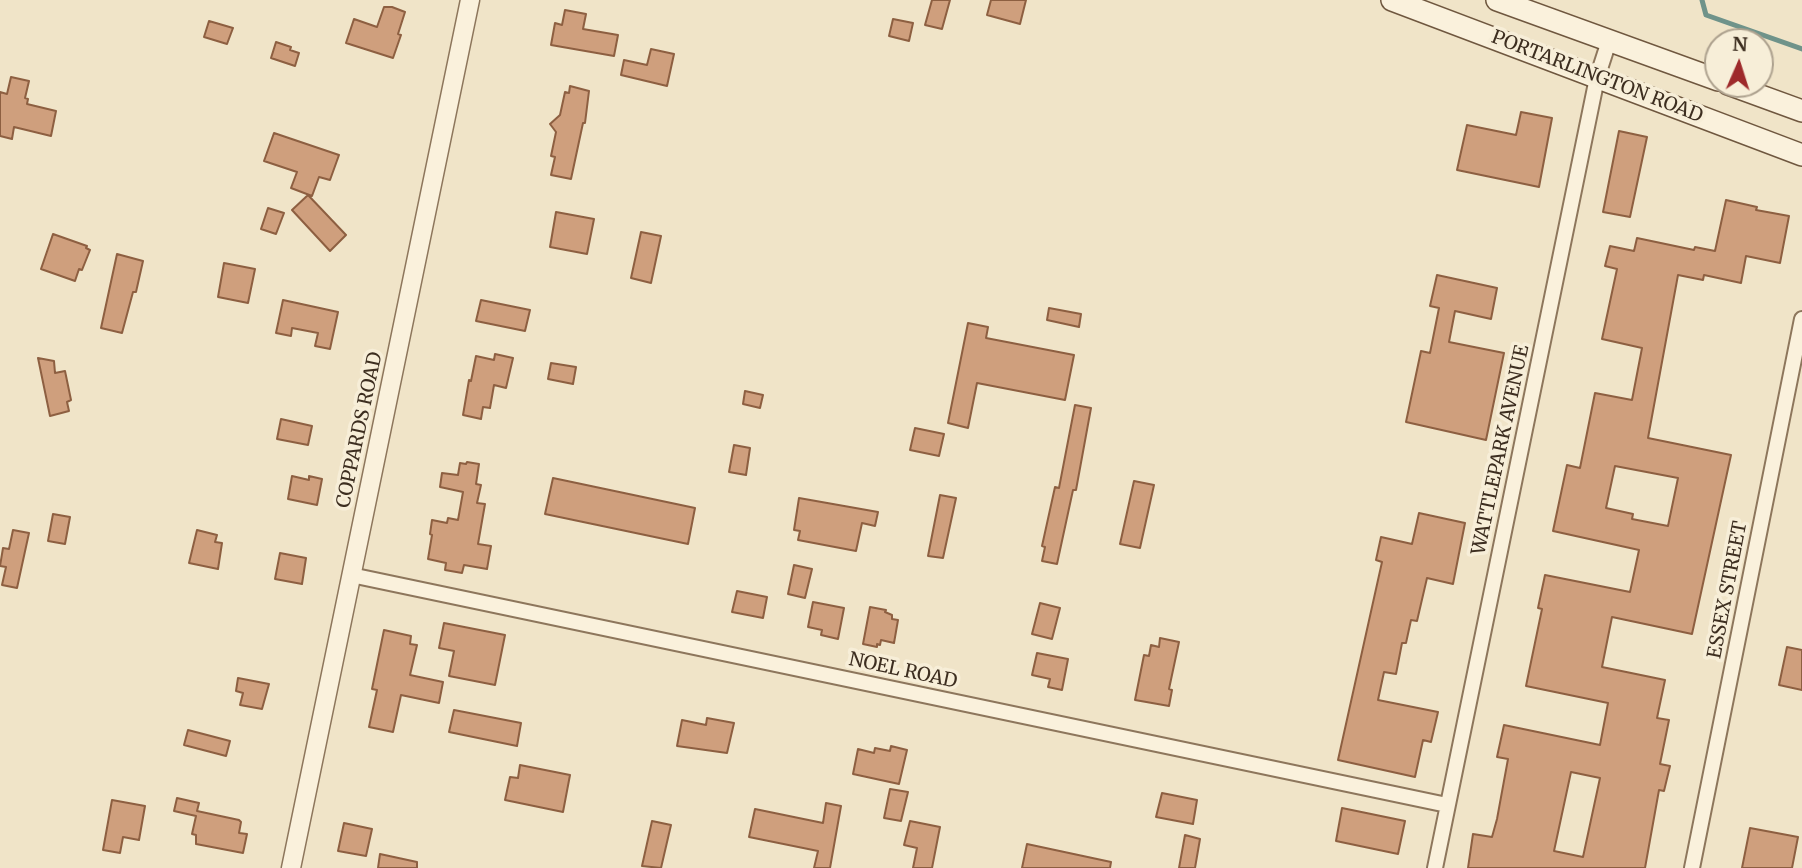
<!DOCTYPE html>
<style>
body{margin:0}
#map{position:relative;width:1802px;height:868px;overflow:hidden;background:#f0e4c8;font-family:Merriweather,serif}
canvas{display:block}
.north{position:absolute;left:1704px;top:28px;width:70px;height:70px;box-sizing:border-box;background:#f7eed8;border:2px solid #ada18e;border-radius:50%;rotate:3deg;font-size:19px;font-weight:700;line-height:28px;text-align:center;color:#3d2e20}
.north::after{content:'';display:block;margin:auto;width:24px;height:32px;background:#9e2a2b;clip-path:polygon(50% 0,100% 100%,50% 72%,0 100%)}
</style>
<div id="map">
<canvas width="1802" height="868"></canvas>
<div class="north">N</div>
</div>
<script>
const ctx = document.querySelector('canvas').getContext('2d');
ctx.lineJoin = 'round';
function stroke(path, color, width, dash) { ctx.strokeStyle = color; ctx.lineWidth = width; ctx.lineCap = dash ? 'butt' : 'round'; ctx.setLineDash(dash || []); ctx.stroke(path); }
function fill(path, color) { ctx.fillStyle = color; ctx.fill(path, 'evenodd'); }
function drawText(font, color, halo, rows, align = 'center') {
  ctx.font = font + ' Merriweather,serif'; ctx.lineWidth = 7; ctx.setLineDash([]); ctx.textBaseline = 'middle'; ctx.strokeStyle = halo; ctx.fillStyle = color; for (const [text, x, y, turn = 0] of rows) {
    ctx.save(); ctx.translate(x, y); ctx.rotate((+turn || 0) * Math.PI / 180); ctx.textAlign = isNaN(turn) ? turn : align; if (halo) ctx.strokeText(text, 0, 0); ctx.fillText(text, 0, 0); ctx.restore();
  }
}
const stream = new Path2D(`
 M1702,0L1706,15L1802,49`);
const building = new Path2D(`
 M932,0H950L942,29L925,25Z
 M991,0H1026L1020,24L987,15Z
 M384,7H392L405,12L398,34L401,35L393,58L346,43L354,19L377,27Z
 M565,10L586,14L583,29L618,35L614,56L551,45L555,23L562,25Z
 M893,19L913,23L909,41L889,36Z
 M209,21L233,28L227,44L204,37Z
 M276,42L291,47L290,50L299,53L295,66L271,58Z
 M651,49L674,54L667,86L621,75L624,60L647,65Z
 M11,77L29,81L25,98L28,99L27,104L56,111L51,136L14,127L12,139L0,136V92L7,94Z
 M570,86L589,91L585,123H583L571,179L551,175L555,157L551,156L556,132L550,124L560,115L565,92L569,93Z
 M1521,112L1552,118L1539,187L1457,170L1467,125L1516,135Z
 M1619,131L1647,137L1630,217L1603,212Z
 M274,133L339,155L330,180L319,177L312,196L291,188L297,172L264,161Z
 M308,195L346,235L330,251L292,210Z
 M1726,200L1757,207L1756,210L1789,216L1780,263L1746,256L1741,283L1704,275L1703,280L1678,275L1648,438L1731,455L1692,634L1612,617L1602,667L1665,680L1657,718L1669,720L1660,764L1670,766L1664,791L1659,790L1645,868H1468L1473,834L1492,837L1497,819L1508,759L1497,757L1504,725L1600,745L1608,703L1526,686L1542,609L1538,608L1545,575L1630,592L1639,550L1553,531L1567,465L1580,468L1595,393L1632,400L1642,348L1602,339L1617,269L1605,266L1610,246L1634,251L1637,238L1694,250L1695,247L1715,251ZM1615,466L1678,478L1668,526L1632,519L1633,514L1606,508ZM1571,772L1600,778L1583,857L1554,851Z
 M268,208L284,213L276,234L261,229Z
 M556,212L594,219L587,254L550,247Z
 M641,232L661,236L651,283L631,278Z
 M53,234L87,246L86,248L90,250L82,270L79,269L75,281L41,269Z
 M117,254L143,261L136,292H133L122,333L101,328Z
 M224,263L255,269L248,303L218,297Z
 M1437,275L1497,288L1491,319L1455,311L1449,342L1504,353L1486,440L1406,422L1421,351L1430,353L1439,308L1430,306Z
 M283,300L338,312L330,349L315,346L318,333L292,328L291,336L276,333Z
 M481,300L530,310L525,331L476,321Z
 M1049,308L1081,314L1079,327L1047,320Z
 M968,323L988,327L986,338L1074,355L1065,400L977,383L968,428L948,423Z
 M495,354L513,358L506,388L494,385L490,408L483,407L481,419L463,415L469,380L471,381L476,356L494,360Z
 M38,358L54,361L55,373L65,371L71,400L67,402L69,411L50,416Z
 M551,363L576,367L573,384L548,379Z
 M745,391L763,395L760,408L743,404Z
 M1075,405L1091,408L1076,490H1073L1057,564L1042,561L1045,547L1042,546L1055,487L1059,488Z
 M281,419L312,426L308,445L277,439Z
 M915,428L944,434L939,456L910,450Z
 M734,445L750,448L746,475L729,472Z
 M467,462L479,464L476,484L481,485L477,503L485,504L478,544L491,546L487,569L464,565L462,573L445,570L446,563L428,559L432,535L430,534L432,520L447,523L448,518L458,520L463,492L440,487L442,473L458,475L460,463L466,464Z
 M292,476L309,480V476L322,479L317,505L288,499Z
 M553,478L695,508L688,544L545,514Z
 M1134,481L1154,485L1140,548L1120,544Z
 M940,495L956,498L943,558L928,556Z
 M799,498L878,512L875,526L862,523L856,551L798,540L800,531L794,530Z
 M1419,513L1465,523L1453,584L1427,578L1417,621L1411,620L1406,643H1402L1396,674L1384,672L1378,700L1438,712L1431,742L1423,740L1415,777L1338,760L1382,562L1376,560L1381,537L1412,544Z
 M53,514L70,517L65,544L48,541Z
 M13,530L29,533L17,588L2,585L6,567L0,566L3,548L9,549Z
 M197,530L217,535L215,542L222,543L218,569L189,563Z
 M280,553L306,558L302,584L275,579Z
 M794,565L812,569L805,598L788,594Z
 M737,591L767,597L763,618L732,612Z
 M813,602L844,608L838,639L821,635L822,630L808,627Z
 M1040,603L1060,608L1052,639L1032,634Z
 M870,607L886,610L885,612L892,615V619L898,620L894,643L881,640L880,645L877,644V647L863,644Z
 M444,623L505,635L495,685L449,676L454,651L439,648Z
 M384,630L411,636L410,644L417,645L410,675L443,682L439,703L401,695L393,732L369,727L377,690L372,689Z
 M1160,638L1179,642L1169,689L1172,690L1169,706L1135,700L1144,655L1149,656L1151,645L1159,647Z
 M1787,647L1802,650V690L1779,685Z
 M1037,653L1068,659L1062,690L1048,687L1050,679L1032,675Z
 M238,678L269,684L262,709L240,705L243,693L236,691Z
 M454,710L521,723L517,746L449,732Z
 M707,718L734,723L727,753L677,746L682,720L706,725Z
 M188,730L230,741L226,756L184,745Z
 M891,746L907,750L899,784L853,774L858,749L874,753L875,748L890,751Z
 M520,765L570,775L563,812L505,800L510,777L518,778Z
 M890,789L908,792L901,821L884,818Z
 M1162,793L1197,800L1193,824L1156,817Z
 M177,798L199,803L197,811L239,820L241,822L239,833L247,834L243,853L196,844V835L192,834L196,816L174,811Z
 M112,800L145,806L139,840L123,837L120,853L103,850Z
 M826,803L841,806L830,868H814L818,851L749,837L755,809L823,823Z
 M1342,808L1405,821L1398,854L1336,841Z
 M652,821L671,825L661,868L642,866Z
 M910,821L940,827L932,868H913L917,848L904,845Z
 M344,823L372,829L366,856L338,851Z
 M1750,828L1798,837L1792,868H1742Z
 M1185,835L1200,839L1195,868H1179Z
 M1027,844L1111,862L1110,868H1022Z
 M380,854L417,862V868H378Z`);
const minor = new Path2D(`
 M351,575L1447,805
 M1435,868L1597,78L1609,41
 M1692,868L1802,319`);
const tertiary = new Path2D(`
 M291,868L470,0`);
const secondary = new Path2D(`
 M1392,0L1802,155
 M1497,0L1718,80
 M1728,84L1802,111`);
const streetNames = [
 ["PORTARLINGTON ROAD",1597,77,21],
 ["COPPARDS ROAD",360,430,-78],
 ["WATTLEPARK AVENUE",1501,450,-78],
 ["ESSEX STREET",1728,590,-79],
 ["NOEL ROAD",903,671,12]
];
stroke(stream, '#6f938a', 5);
fill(building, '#cf9f7d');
stroke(building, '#8d5f41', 2);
stroke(minor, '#8d765c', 18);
stroke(tertiary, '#8d765c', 21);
stroke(secondary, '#6f573f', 24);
stroke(minor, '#faf1dc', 14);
stroke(tertiary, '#faf1dc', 18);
stroke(secondary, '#faf1dc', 21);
drawText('19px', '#3d2e20', '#f7eed8', streetNames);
</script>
